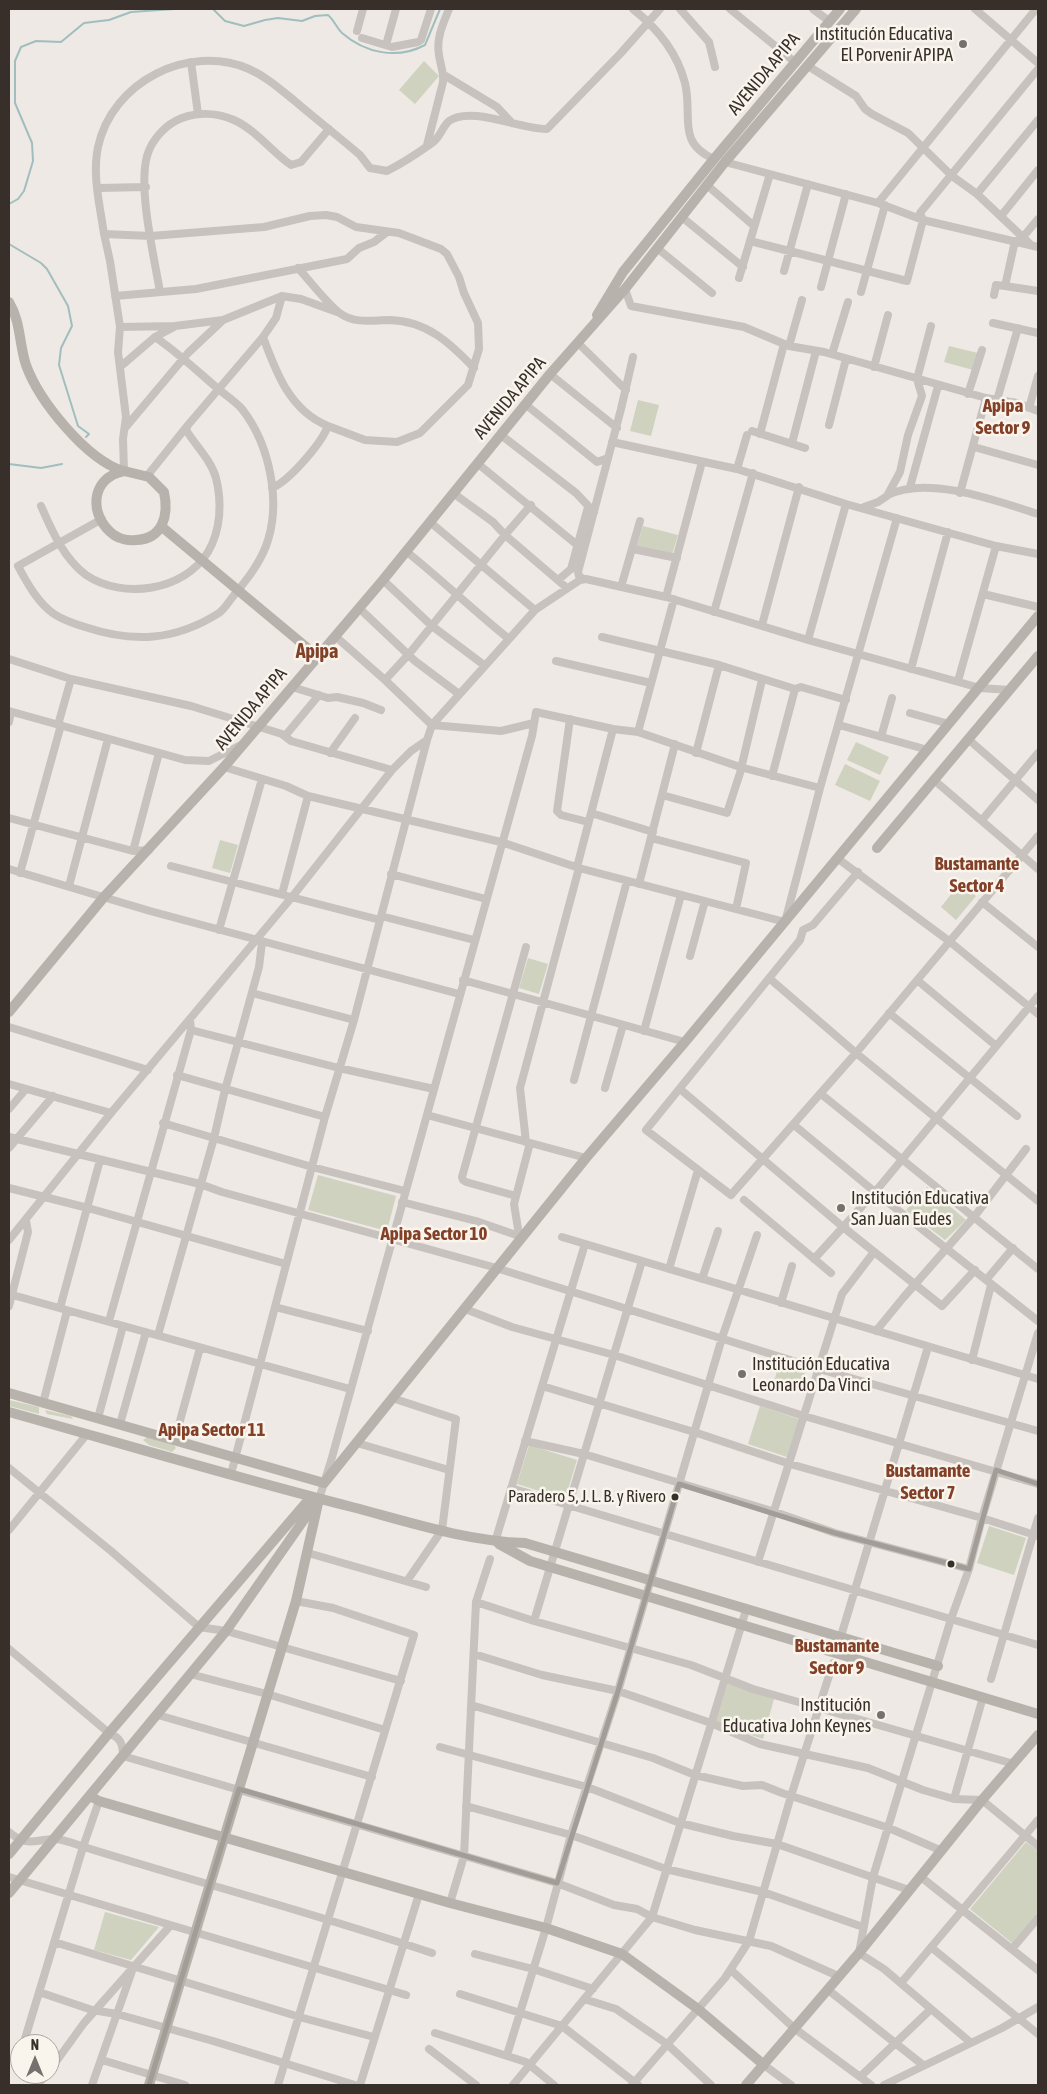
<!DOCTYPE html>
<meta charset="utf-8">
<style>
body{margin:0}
#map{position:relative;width:1047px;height:2094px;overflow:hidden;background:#eee9e4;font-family:"Asap Condensed",sans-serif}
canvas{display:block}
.frame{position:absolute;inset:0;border:10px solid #382f2b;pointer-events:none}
.north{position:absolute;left:10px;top:2034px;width:50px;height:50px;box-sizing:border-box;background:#f9f4ec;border:1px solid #aca59f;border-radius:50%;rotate:0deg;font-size:14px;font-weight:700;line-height:20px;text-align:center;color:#382f2b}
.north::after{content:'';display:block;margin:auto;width:18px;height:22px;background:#78706c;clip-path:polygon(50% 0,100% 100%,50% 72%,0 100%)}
</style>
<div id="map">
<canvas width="1047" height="2094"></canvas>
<div class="frame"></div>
<div class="north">N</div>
</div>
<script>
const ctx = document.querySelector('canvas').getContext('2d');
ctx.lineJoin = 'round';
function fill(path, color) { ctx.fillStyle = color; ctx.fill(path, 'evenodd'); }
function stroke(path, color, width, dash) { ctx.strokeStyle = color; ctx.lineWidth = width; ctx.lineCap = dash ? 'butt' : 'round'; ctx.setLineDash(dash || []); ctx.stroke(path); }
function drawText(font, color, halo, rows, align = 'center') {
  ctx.font = font + ' "Asap Condensed",sans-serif'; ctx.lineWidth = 5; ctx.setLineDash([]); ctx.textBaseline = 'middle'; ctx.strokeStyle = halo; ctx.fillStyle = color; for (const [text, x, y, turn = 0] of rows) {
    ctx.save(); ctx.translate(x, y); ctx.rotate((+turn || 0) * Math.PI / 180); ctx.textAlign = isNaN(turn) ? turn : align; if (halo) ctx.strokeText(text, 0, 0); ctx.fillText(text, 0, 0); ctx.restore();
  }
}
const green = new Path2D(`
 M424,61L439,76L415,104L399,90Z
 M949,346L978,353L973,370L944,362Z
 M638,400L659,405L651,436L630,431Z
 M643,526L678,535L672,555L637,546Z
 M856,742L889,757L880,775L847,760Z
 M845,764L880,781L870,801L835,785Z
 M220,840L238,845L230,873L212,868Z
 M960,883L976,896L956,920L941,907Z
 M528,958L548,964L539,994L519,988Z
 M318,1175L396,1196L387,1231L308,1210Z
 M927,1187L966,1220L945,1240L906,1210Z
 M778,1366L805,1373L801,1390L774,1383Z
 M9,1400L39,1407V1414L9,1406Z
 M760,1406L799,1419L787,1457L748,1444Z
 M45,1410L71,1416L73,1419L47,1414Z
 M147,1437L174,1445L176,1448L172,1452L149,1445L143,1440Z
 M529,1445L577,1460L565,1499L517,1484Z
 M989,1526L1026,1538L1014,1575L977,1563Z
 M728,1683L774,1699L763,1739L715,1723Z
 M1026,1842L1038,1851V1912L1012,1943L970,1909Z
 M105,1912L159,1927L131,1960L94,1950Z`);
const stream = new Path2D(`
 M213,9L225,21L244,26L265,20L278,18L302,21L315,16L328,15C334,20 336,27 342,33C365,53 397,60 425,45L440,9
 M9,204L18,199L24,191L33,161L32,143L15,103V61L21,47L36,41L61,42L84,23L109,20L131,12L175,9
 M9,244L41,263L47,269L68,306L72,326L61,348L59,365L78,426L89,434L86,437
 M9,464L41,468L62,464
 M1038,1072V1086`);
const street = new Path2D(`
 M633,9C657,28 677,52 685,83C693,115 676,143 714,159
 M680,9L709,42L715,67
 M730,9L796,63
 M813,9L829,21
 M975,9L1038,63
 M357,31L363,9
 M362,38L392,47L418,42L421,40L431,9
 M386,45L396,9
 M191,62L198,114
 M808,66L856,96L865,109L872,114L908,133L952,176L977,194L1030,244
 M444,75L497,107L512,123
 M427,145L443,82C444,72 440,64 439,55C436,38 443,24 449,9
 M725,162L878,203L923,220L1038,247
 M708,186L754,226
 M98,188L146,187
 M977,194L1038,120
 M878,203L1036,9
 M1001,216L1038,170
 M683,218L743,267
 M104,234L110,261L120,327L118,352L126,417L123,439L124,471
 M1023,237L1038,219
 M750,241L907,281L923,220L920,213L1038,69
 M657,248L712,293
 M298,268C310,281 328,305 341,314C356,324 373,320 390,320C427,321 450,343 474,368
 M784,271L808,184
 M739,278L770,174
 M1005,286L1038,291
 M821,287L846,194
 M625,289L631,306L744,327L789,346L824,352L986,398L1017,403L1038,411
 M160,292C154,256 138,190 147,156C152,139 166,124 182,118C199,112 218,113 234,120C256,130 272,152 291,165L301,162L329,129
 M861,292L885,205
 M994,295L996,285L1005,286L1015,241
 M115,296L196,289L347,259L359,248L374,242L387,232
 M282,296L301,299L337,312
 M993,323L1038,333
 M120,327L175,326L223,320L282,296L276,318L263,337C276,372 290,411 328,426C321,444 289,481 272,488
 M578,343L626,390
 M789,346L802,300
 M832,354L848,302
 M120,367L155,337L174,327
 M874,367L888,315
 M550,374L617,428
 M968,394L982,350
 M997,400L1018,328
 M525,404L597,462L608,458
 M1029,408L1038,376
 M829,425L846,359
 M328,426L365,440L397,442L420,433L468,385L479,349L478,323L464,293L459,277L447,254L441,249L399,233L356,227L337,217L326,215L310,216L264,227L151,236L104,234C100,206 92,175 98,147C112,82 188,43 249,69C267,77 281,90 296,102C317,120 339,137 360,155L370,168L387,171C403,163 418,153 432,143C440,138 442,127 449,121C471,105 522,130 547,129L620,54L660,9
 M125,428L188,353L223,320
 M752,431L805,448
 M760,434L784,344
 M501,435L576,493L594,512
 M612,442L737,469L846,504L996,546L1038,554
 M792,443L816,351
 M974,447L1038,465
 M477,463L576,544
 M737,469L747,435
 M147,476L188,425
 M910,487L938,386
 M453,493L493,522L505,535L531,505
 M960,493L986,398
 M888,495C928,475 997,501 1038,514
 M41,506C51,529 64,559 86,575C123,600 184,591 208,552C221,530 222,502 216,478C211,460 196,446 186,430L188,425L263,337
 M864,507L878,502L887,496L900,472L908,435L922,396L917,379L931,326
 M102,519L18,566C27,583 38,603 54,614C63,620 75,624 85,627C133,643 175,641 219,613C226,608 230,599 236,593C248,578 259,564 266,546C282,503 270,445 242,409C234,400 225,395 216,387C196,370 177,352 155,337
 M430,522L535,610
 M633,549L677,558
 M407,552C442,580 474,611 509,639
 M583,579L579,576L578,572L621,409L633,357
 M383,580L432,626L484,665
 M558,580L571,569L588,507
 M621,587L640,521
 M983,594L1038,607
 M666,597L702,462
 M359,608L415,661L459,694
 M714,612L753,473
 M762,625L799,487
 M335,636L385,680L432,725L501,731L534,723
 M602,637L719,665L795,689L801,687L846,700
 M808,640L846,504
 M9,659L71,679L191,706L282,734L291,741L392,770
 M556,661L651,683
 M911,669L948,532
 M385,680L409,654L505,535L567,588
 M958,681L996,546
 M292,687L328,698L337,697L363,703L381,710
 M9,711L185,760L209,761L239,746
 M910,713L949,724
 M570,719L557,811L561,815L588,822
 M9,722L11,712
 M58,725L71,679
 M839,725L928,750
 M638,732L674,599
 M285,736L319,695
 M881,737L892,698
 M968,739L1038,800
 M330,753L355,718
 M696,753L719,665
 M224,767L286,786L308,796L501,842L579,868L785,922L820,788L897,518
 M772,776L795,689
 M934,780L1038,869
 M662,795L727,813L740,773L762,680
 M591,813L653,832
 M9,818L133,851L149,850
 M982,820L1038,753
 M651,838L746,863L736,909
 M133,851L159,753
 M837,858L949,941L1038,1014
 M171,866L380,920
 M577,867L613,729
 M9,869L150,911L459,994
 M858,872L813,925L803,930L800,940L646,1130L731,1195L856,1053L1038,836
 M20,873L61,725
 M391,874L486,899
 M639,884L675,744
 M69,886L108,739
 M282,894L308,796
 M982,902L1038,947
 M381,916L474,940
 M219,930L262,779
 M690,956L705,901
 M769,978L856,1053L1038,1201
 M463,980L685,1042
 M917,980L995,1045
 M252,993L354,1020
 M889,1013L1017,1116
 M9,1027L148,1070
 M191,1030L339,1068L434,1089
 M644,1031L681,895
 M177,1075L325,1117
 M574,1080L627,881
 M9,1084L111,1113
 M605,1088L623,1025
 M680,1089L843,1227L942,1306L975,1270
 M821,1094L1038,1269
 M9,1109L26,1089
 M427,1115L586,1158
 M163,1123L312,1167L405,1191
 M794,1125L875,1192L1038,1321
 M9,1137L200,1184L222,1192L493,1267L819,1369L1038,1431
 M526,1142L520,1088L579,868
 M9,1148L53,1096
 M9,1188L88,1208L286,1264
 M516,1196L466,1182L463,1180L462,1177L526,947
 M744,1200L831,1273
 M402,1202L476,1221L522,1237
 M519,1235L514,1204L530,1143
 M562,1237L1038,1379
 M9,1240L111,1113L292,897L392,770L411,751L427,740L432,725L535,610L580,580L586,579L666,597L808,640L980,688L1010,690
 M814,1259L875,1192L1038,996
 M669,1269L698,1170
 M702,1279L718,1231
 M986,1280L1013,1248
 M9,1294L350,1389
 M781,1303L792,1266
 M9,1306L28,1232L26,1221
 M275,1307L368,1331
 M60,1308L100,1160
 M465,1309L512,1327L614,1355L804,1416L1038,1484
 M109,1321L191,1030L190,1019
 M876,1331L903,1298L974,1217L1026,1149
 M158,1335L214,1138L225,1090L259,967L262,942
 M972,1360L991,1285
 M542,1386L694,1432L790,1464L982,1518L1038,1536
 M392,1398L456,1419L442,1530L407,1581
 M43,1403L67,1311
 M98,1418L123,1326
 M120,1424L146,1332
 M175,1439L200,1348
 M525,1441L584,1454L775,1512L835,1533L969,1569
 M357,1443L449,1470
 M9,1468L111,1551L199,1627L226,1631L401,1681
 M231,1474L325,1117L354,1020L427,740
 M511,1488L1038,1645
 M319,1499L331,1461L532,736L536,712L613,729L638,732L740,767L820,788
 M9,1530L87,1434
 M495,1542L585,1244
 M308,1553L426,1587
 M758,1562L842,1294L874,1252
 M476,1602L534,1621L691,1665L753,1689L1014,1764
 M534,1621L642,1261
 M841,1636L928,1347
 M9,1649L109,1733C120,1738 123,1743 123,1756L557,1883L614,1905L637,1909L652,1917L695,1930L771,1946L838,1976
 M474,1654L542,1675L618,1691L711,1723L760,1744L868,1768L923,1790L954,1799L982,1800L1038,1846
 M190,1674L267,1694L385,1730
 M991,1679L1038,1518
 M471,1705L653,1758L695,1775L743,1786L762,1785L782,1793L889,1828L942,1851
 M158,1715L372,1777
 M440,1747L587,1787L680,1823L733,1836L777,1844L909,1890
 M954,1799L983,1697
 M466,1806L571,1835L666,1869L763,1892L863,1927
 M9,1832C27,1847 33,1840 54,1839C63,1839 75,1844 84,1847C200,1883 317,1914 432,1953
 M9,1877L406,1995
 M921,1877L1038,1970
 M450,1903L464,1856L476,1602L490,1559
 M54,1942L303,2018L374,2037
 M932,1948L1038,2034
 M1012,1949L1038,1918
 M475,1954L533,1969L593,1989
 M731,1970L794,2028L871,2085
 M901,1983L1038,1820
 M827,1989L923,2065
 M39,1992L92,2010L117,2014L213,2041L355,2085
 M460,1994L562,2026L638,2085
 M584,1999L616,2009L667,2044L711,2085
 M435,2033L526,2062L554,2085
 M24,2042L83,1847L99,1801
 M970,2042L884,1969L859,1953L873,1877L951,1619L969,1569L982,1518L1038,1333
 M429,2049L476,2085
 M507,2055L546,1928L571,1835L618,1691L722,1338L757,1235
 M102,2060L185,2085
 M764,2065L791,2085
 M50,2070L84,2023L170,1926
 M860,2077L931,2009
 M37,2085L47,2074
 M92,2085L132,1971
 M278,2085L414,1635L333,1608L296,1601
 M360,2085L419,1894
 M513,2085L652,1917L746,1610
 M632,2085L725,1978L749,1941L791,1796L833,1663
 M884,2085L1002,2028L1038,2007`);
const secondary = new Path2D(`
 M9,302C21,322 19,344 26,365C39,401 86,459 123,471
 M597,315L623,272L714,159L840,9
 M124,471L149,477L164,492C169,515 163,539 136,540C129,541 120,539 114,535C89,517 89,478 124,471Z
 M162,527L317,656
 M877,848L1038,656
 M9,1012L104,897L224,767L383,580L550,374L625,289L725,162L856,9
 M9,1393L324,1483L586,1158L685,1042L1038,616
 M9,1412C123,1444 237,1478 352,1507C409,1522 466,1541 525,1543L938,1666
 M499,1544L530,1561L1038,1714
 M90,1796L99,1801L450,1903L546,1928L622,1954L698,2009L764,2065
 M9,1854L109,1733L311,1497
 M9,1893L226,1631L317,1501
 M149,2085L296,1601L319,1499
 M746,2085L859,1953L982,1800L1038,1735`);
const bus1 = new Path2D(`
 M996,1470L1038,1484
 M679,1484L835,1533L969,1569
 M969,1569L996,1470
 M239,1789L557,1883
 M557,1883L618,1691L679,1484
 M149,2085L239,1789`);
const markers = [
 [963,44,5,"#78706c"],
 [841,1208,5,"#78706c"],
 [742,1374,5,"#78706c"],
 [675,1497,4.5,"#382f2b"],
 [951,1564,4.5,"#382f2b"],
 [881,1715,5,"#78706c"]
];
const busNames = [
 ["Paradero 5, J. L. B. y Rivero",666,1497]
];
const poiNames = [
 ["Institución Educativa",953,34],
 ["El Porvenir APIPA",953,55],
 ["Institución Educativa",851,1198,"left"],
 ["San Juan Eudes",851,1219,"left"],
 ["Institución Educativa",752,1364,"left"],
 ["Leonardo Da Vinci",752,1385,"left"],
 ["Institución",871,1705],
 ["Educativa John Keynes",871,1726]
];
const streetNames = [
 ["AVENIDA APIPA",764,74,-50],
 ["AVENIDA APIPA",510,398,-50],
 ["AVENIDA APIPA",251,709,-50]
];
const neighbourhoodNames = [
 ["Apipa",1003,406],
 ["Sector 9",1003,428],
 ["Bustamante",977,864],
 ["Sector 4",977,886],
 ["Apipa Sector 10",434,1234],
 ["Apipa Sector 11",212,1430],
 ["Bustamante",928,1471],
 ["Sector 7",928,1493],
 ["Bustamante",837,1646],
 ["Sector 9",837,1668]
];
const quarterNames = [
 ["Apipa",317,652]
];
fill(green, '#cfd2bf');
stroke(stream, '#a1bebe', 2);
stroke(street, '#c7c2bd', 8);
stroke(secondary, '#b8b2ad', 10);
stroke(bus1, '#a29e97', 5);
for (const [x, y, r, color] of markers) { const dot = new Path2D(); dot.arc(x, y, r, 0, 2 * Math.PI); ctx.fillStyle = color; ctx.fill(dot); stroke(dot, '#f9f4ec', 2); }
drawText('17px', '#382f2b', '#f9f4ec', busNames, 'right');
drawText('18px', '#382f2b', '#f9f4ec', poiNames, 'right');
drawText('18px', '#382f2b', '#f9f4ec', streetNames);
drawText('bold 19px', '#834028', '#f9f4ec', neighbourhoodNames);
drawText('bold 20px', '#834028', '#f9f4ec', quarterNames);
</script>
